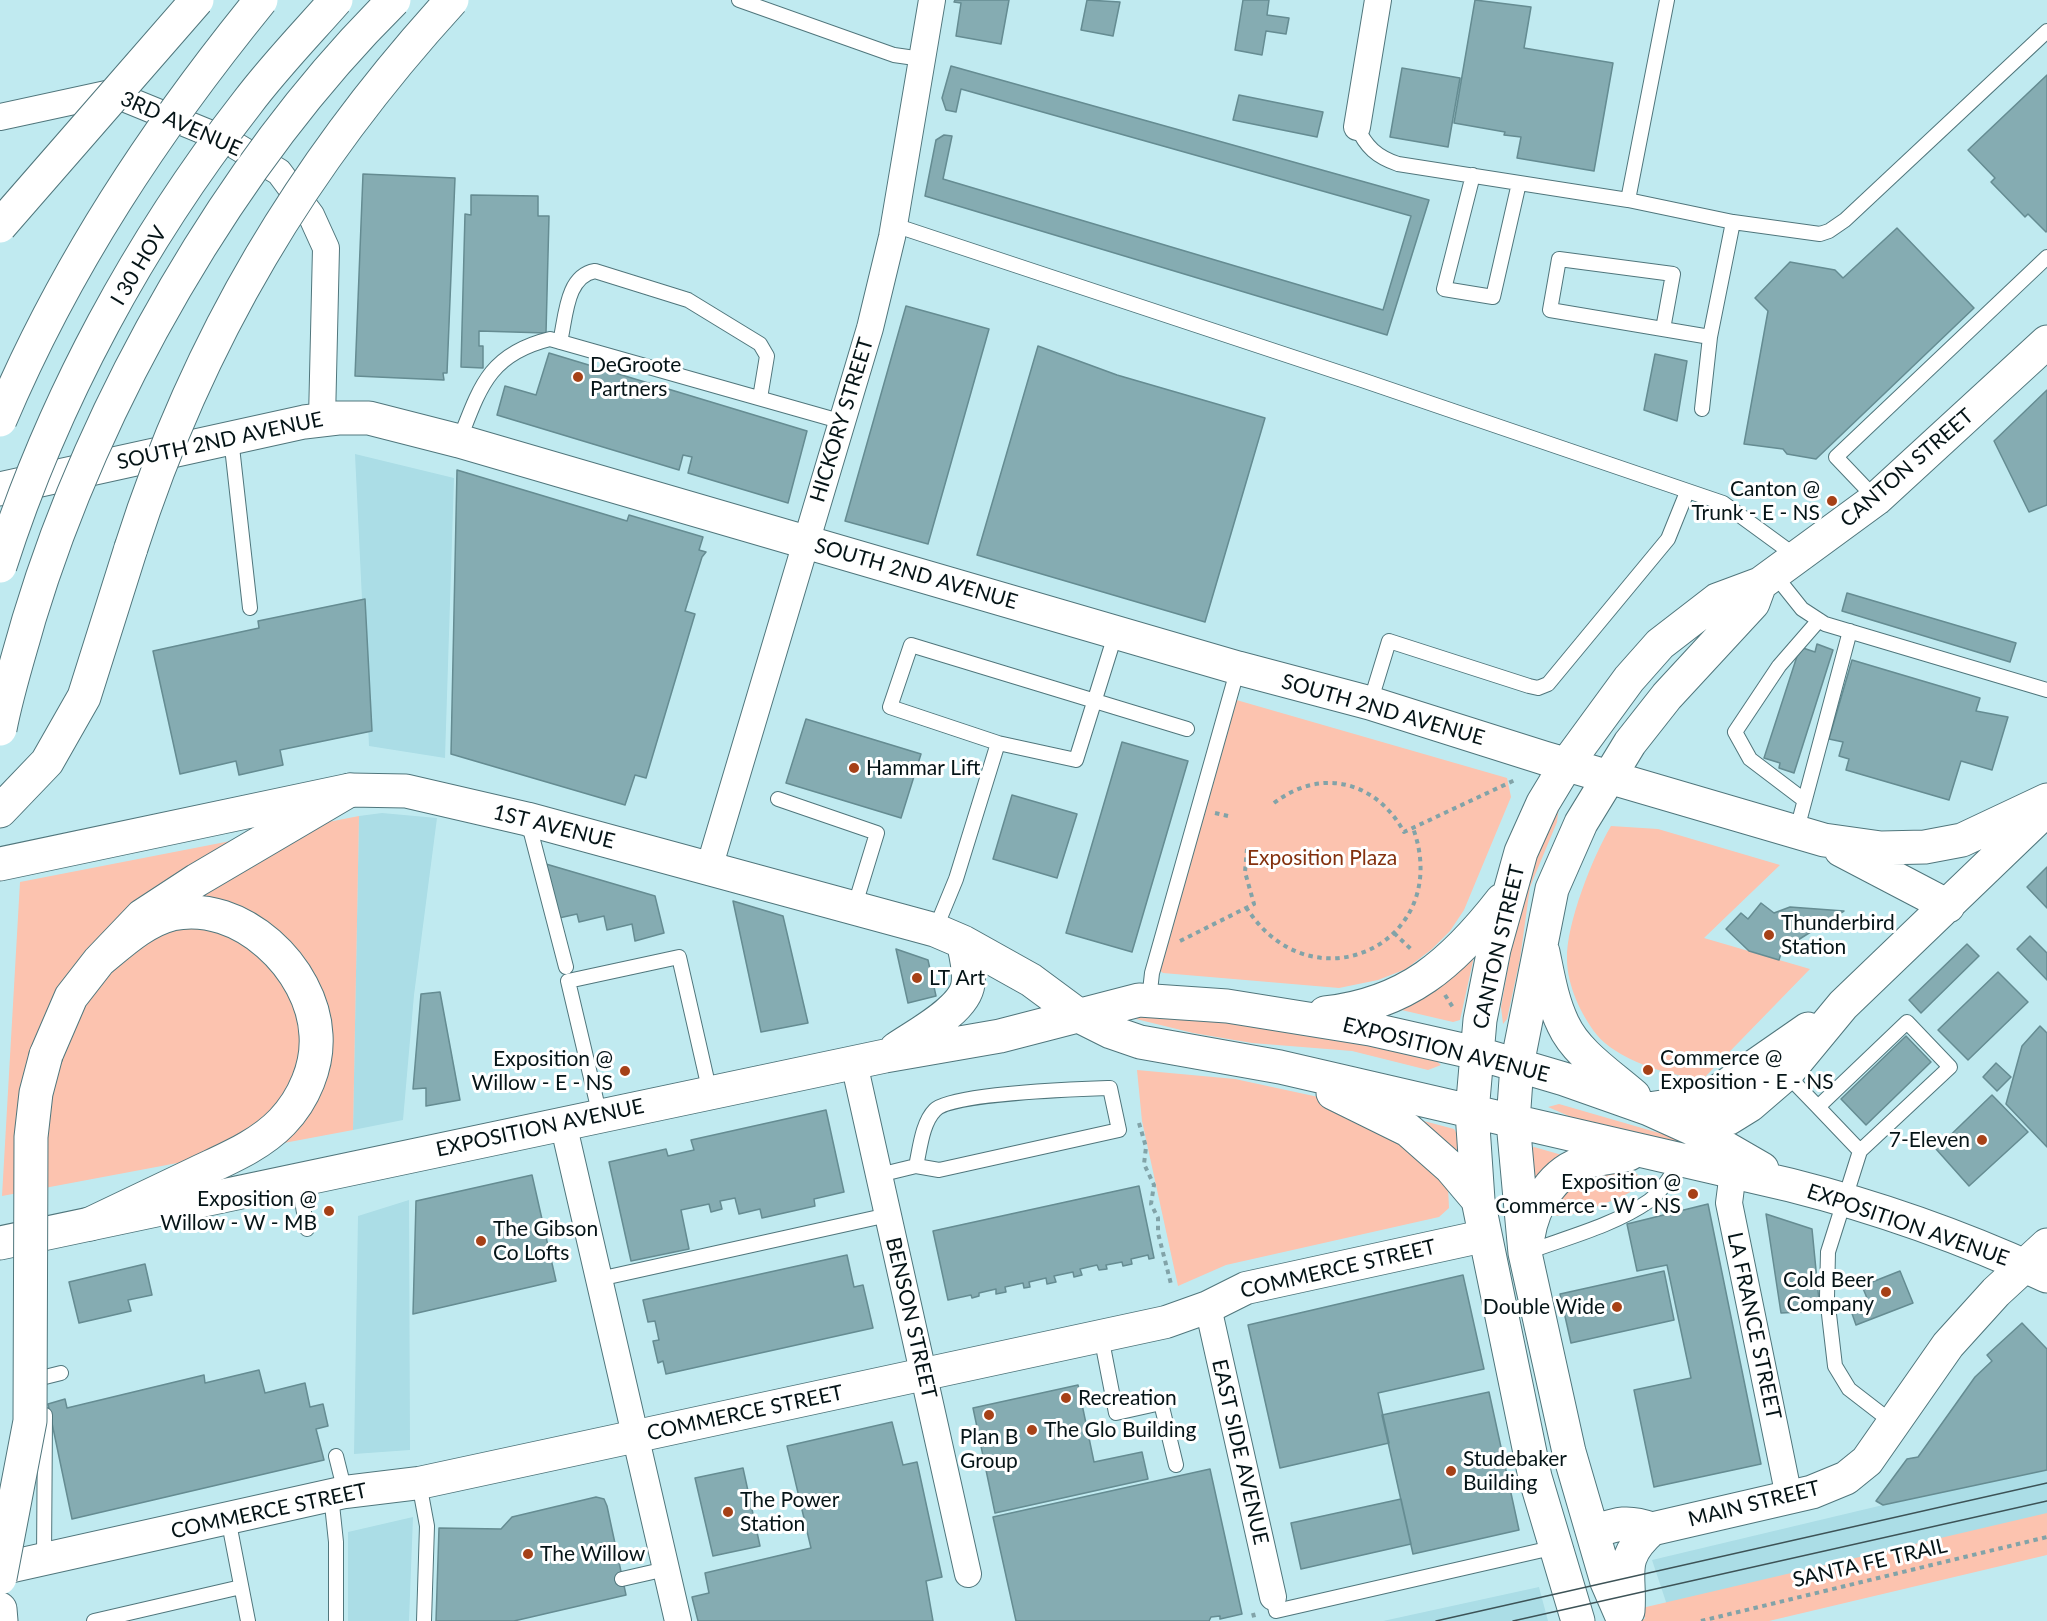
<!DOCTYPE html>
<style>
body{margin:0}
canvas{display:block;background:#c0eaf0}
</style>
<canvas width="2047" height="1621"></canvas>
<script>
const ctx = document.querySelector('canvas').getContext('2d');
ctx.lineJoin = 'round';
function fill(path, color) { ctx.fillStyle = color; ctx.fill(path, 'evenodd'); }
function stroke(path, color, width, dash) { ctx.strokeStyle = color; ctx.lineWidth = width; ctx.lineCap = dash ? 'butt' : 'round'; ctx.setLineDash(dash || []); ctx.stroke(path); }
function drawText(font, color, halo, rows, align = 'center') {
  ctx.font = font + ' Lato,sans-serif'; ctx.lineWidth = 6; ctx.setLineDash([]); ctx.textBaseline = 'middle'; ctx.strokeStyle = halo; ctx.fillStyle = color; for (const [text, x, y, turn = 0] of rows) {
    ctx.save(); ctx.translate(x, y); ctx.rotate((+turn || 0) * Math.PI / 180); ctx.textAlign = isNaN(turn) ? turn : align; if (halo) ctx.strokeText(text, 0, 0); ctx.fillText(text, 0, 0); ctx.restore();
  }
}
const built = new Path2D(`
 M355,454L454,478L445,758L369,746Z
 M382,813L437,818L414,995L403,1120L353,1130L359,816Z
 M409,1200L410,1450L354,1454L358,1216Z
 M2047,1470V1515L1668,1608L1652,1560L1883,1505Z
 M413,1517L409,1621H348V1532Z
 M1539,1587L1548,1621H1383Z`);
const green = new Path2D(`
 M1233,699L1507,778L1511,797L1464,910L1450,931L1432,949L1406,969L1378,980L1339,988L1163,973L1157,968Z
 M1559,806L1557,822L1530,887L1520,959L1507,1019L1503,1024L1501,1007L1522,889Z
 M359,816L353,1130L2,1196L20,882Z
 M1611,826L1658,829L1780,865L1704,938L1810,969L1705,1077C1675,1080 1616,1059 1597,1035C1581,1015 1567,985 1567,959C1566,924 1593,856 1611,826Z
 M1475,952L1460,1020L1453,1022L1393,1008Z
 M1137,1016L1256,1024L1432,1057L1441,1065L1428,1070L1352,1051L1252,1043L1193,1033L1136,1019Z
 M1137,1070L1235,1079L1323,1098L1398,1137L1448,1187L1449,1208L1439,1217L1226,1265L1178,1286L1142,1121Z
 M1559,1104L1711,1148L1681,1144L1571,1117L1548,1107Z
 M1420,1120L1454,1129L1457,1134L1459,1158Z
 M1534,1147L1562,1155L1532,1183L1531,1148Z
 M1621,1169L1637,1174L1642,1181L1638,1188C1621,1198 1570,1220 1552,1215L1553,1197L1574,1179Z
 M2047,1513V1555L1769,1621H1633L1645,1619L1642,1608Z`);
const building = new Path2D(`
 M955,0H1009L1001,44L956,36L961,3L954,2Z
 M1087,0L1120,2L1113,36L1081,30Z
 M1243,0H1269L1267,15L1289,18L1286,34L1266,31L1262,55L1235,50Z
 M1475,0L1531,7L1524,48L1613,63L1594,171L1517,158L1521,137L1504,135L1505,132L1454,123Z
 M951,66L1429,200L1387,335L925,196L936,140L944,135L952,136L943,179L1383,310L1411,216L961,89L956,112L946,110L942,98Z
 M1402,68L1460,78L1448,147L1390,137Z
 M2047,75V231L2046,232L2028,214L2025,217L1991,182L1995,178L1968,150Z
 M1239,95L1323,112L1317,137L1233,120Z
 M363,174L455,178L447,373H443L444,380L355,376Z
 M471,195L538,196V216H549L546,333L479,331V346H483V368L461,367L465,214L471,215Z
 M1897,228L1974,308L1816,459L1787,454L1783,449L1744,444L1768,311L1755,298L1790,262L1835,270L1843,278Z
 M906,306L989,329L928,544L845,521Z
 M1038,346L1117,375L1265,418L1205,622L977,555Z
 M549,353L807,431L788,503L688,473L692,457L683,455L679,470L497,415L505,386L536,395Z
 M1655,354L1687,361L1677,421L1644,410Z
 M2047,390V505L2029,512L1994,441Z
 M457,470L627,521L629,515L703,537L699,550L706,552L702,557L685,611L695,614L646,778L635,775L625,805L451,754Z
 M1847,593L2016,643L2010,662L1842,611Z
 M365,599L372,731L280,750L283,765L239,775L236,761L180,774L153,651L259,628L258,621Z
 M1817,644L1833,650L1794,773L1779,768L1780,763L1764,758L1800,647L1815,652Z
 M1852,660L1980,698L1976,711L2008,717L1992,770L1961,761L1949,800L1846,770L1849,759L1839,756L1843,742L1829,739Z
 M806,719L921,754L901,818L786,783Z
 M1122,742L1188,761L1132,952L1066,933Z
 M1012,795L1077,814L1057,878L993,859Z
 M546,864L655,896L664,933L635,941L632,924L607,930L604,916L579,922L577,914L559,918Z
 M2047,867V908L2027,887Z
 M733,901L783,916L808,1023L761,1032Z
 M1761,903L1774,913L1790,907L1844,911L1798,940L1784,944L1779,960L1749,951L1726,929L1741,913L1748,919Z
 M2030,936L2047,953V980L2017,949Z
 M1967,944L1979,956L1921,1013L1909,1000Z
 M896,949L928,960L936,996L908,1003Z
 M1998,972L2028,1002L1968,1060L1938,1030Z
 M440,992L460,1100L426,1106V1088L413,1089L421,994Z
 M2040,1026L2047,1033V1147L2006,1104L2022,1046Z
 M1906,1036L1931,1062L1866,1125L1841,1099Z
 M1996,1063L2011,1077L1997,1091L1983,1077Z
 M1992,1095L2028,1132L1969,1186L1936,1149Z
 M826,1110L844,1192L814,1199L815,1206L762,1218L760,1209L739,1214L735,1198L720,1201L722,1209L711,1212L709,1204L681,1210L689,1249L631,1261L609,1162L666,1149L668,1156L694,1150L691,1140Z
 M532,1175L556,1281L413,1314L416,1201Z
 M1139,1186L1154,1258L1149,1259L1148,1255L1131,1259L1132,1264L1123,1266L1122,1262L1106,1265L1107,1269L1099,1270L1097,1265L1080,1269L1082,1275L1074,1277L1073,1272L1054,1276L1056,1282L1047,1284L1046,1278L1029,1282L1030,1287L1024,1288L1023,1283L1005,1287L1006,1292L996,1294V1289L979,1293V1296L972,1298L971,1295L948,1300L933,1231Z
 M1708,1204L1761,1464L1654,1487L1634,1390L1691,1378L1667,1265L1637,1271L1627,1224Z
 M1766,1214L1812,1229L1820,1311L1781,1313Z
 M847,1255L854,1287L863,1285L873,1328L666,1374L663,1361L658,1363L653,1341L659,1340L655,1321L648,1322L643,1300Z
 M145,1264L152,1295L128,1300L131,1311L79,1323L69,1282Z
 M1664,1271L1674,1320L1571,1343L1560,1294Z
 M1900,1271L1913,1303L1856,1325L1849,1305L1867,1298L1862,1286Z
 M1463,1275L1484,1369L1378,1393L1389,1443L1280,1468L1248,1325Z
 M2022,1323L2047,1349V1470L1883,1505L1876,1501L1907,1459L1918,1457L1975,1377L1992,1361L1987,1355Z
 M259,1370L265,1393L305,1383L310,1407L323,1404L328,1426L316,1429L324,1460L72,1519L48,1404L65,1399L67,1408L204,1375L205,1383Z
 M1078,1385L1094,1462L1142,1452L1148,1479L995,1513L973,1408Z
 M1489,1392L1519,1530L1413,1554L1382,1415Z
 M892,1422L903,1465L917,1462L942,1577L926,1581L933,1621H698L692,1597L709,1593L705,1573L811,1548L787,1446Z
 M743,1468L760,1546L713,1556L695,1478Z
 M1210,1469L1242,1614L1220,1619V1616L1211,1617L1209,1621H1016L993,1517Z
 M596,1497L604,1499L607,1506L626,1595L514,1621H436L439,1528L501,1529L512,1517Z
 M1401,1499L1411,1544L1301,1569L1291,1523Z`);
const path = new Path2D(`
 M1274,803C1321,767 1376,781 1404,832L1515,780
 M1215,813L1228,816
 M1246,907C1311,1011 1455,943 1413,828
 M1394,933L1413,951
 M1180,941L1254,904L1245,872L1247,849
 M1445,995L1454,1009
 M1139,1123L1146,1147L1144,1164L1154,1185L1151,1204L1158,1218V1233L1171,1284
 M1253,1613L1255,1621
 M1701,1621L2047,1537`);
const service = new Path2D(`
 M739,0L894,55L922,59
 M1357,127C1366,147 1377,157 1398,164L1628,200L1733,222L1820,234L1829,231L1845,220L2047,31
 M1473,175L1444,289L1493,297L1519,183
 M1628,200L1667,0
 M894,225L1362,380L1723,503L1797,557
 M1663,329L1673,274L1559,259L1550,310L1710,337L1733,222
 M560,342C566,317 566,276 595,271L688,300L760,344L767,356L760,398
 M1702,409L1710,337
 M231,438L250,608
 M459,441C480,387 489,354 550,339L843,422
 M1876,499L1836,457L2047,257
 M1774,574L1802,609L1825,624L2047,690
 M1370,703L1389,641L1529,686L1538,688L1548,684L1668,539L1687,492
 M998,743L890,707L911,645L1187,729
 M778,799L877,833L854,908
 M1804,800L1750,759L1735,732L1779,666L1819,620
 M528,821L566,967
 M1796,833L1850,631
 M935,930L956,879L998,743L1076,760L1116,632
 M1149,1000L1152,973L1238,668
 M1786,1074L1818,1107
 M600,1116L568,981L679,957L710,1093
 M1860,1151L1818,1107L1907,1022L1950,1067L1860,1151L1828,1252L1827,1297L1835,1366L1849,1389L1893,1423
 M879,1175L916,1166L939,1170L1119,1130L1110,1088C1081,1089 952,1093 935,1110C922,1123 920,1149 916,1166
 M298,1179L307,1229
 M1525,1253C1565,1238 1613,1226 1649,1201C1662,1191 1672,1175 1680,1161
 M599,1279L888,1215
 M1101,1336L1116,1413L1161,1403L1176,1465
 M45,1377L61,1373
 M336,1456L345,1492
 M419,1483L427,1526L424,1621
 M331,1495L336,1542V1621
 M228,1518L248,1621
 M44,1559L45,1415
 M622,1579L666,1569
 M1273,1597L1276,1611L1556,1547
 M94,1621L241,1587`);
const minor = new Path2D(`
 M0,117L111,93L226,140L279,172L311,215L326,248L322,419
 M1357,127L1378,0
 M709,868L870,328L892,237L932,0
 M854,1063L968,1574
 M563,1123L678,1621
 M1741,1157L1733,1172L1729,1203L1789,1497
 M1208,1307L1273,1597`);
const tertiary = new Path2D(`
 M0,1569L345,1492L419,1483L1166,1322L1208,1307L1246,1288L1484,1236`);
const secondary = new Path2D(`
 M0,489L304,422L338,418H369L459,441L1238,668L1370,703L1544,758L1824,840L1881,848L1925,847L1962,840L2047,800
 M1841,850L1948,906
 M0,864L350,790L406,791L527,819L935,930L963,942L1031,980L1081,1017L1111,1032L1140,1042L1280,1067L1790,1185C1877,1207 1965,1238 2047,1276
 M1543,952C1548,976 1552,1001 1563,1024C1576,1053 1610,1075 1634,1096
 M1325,1013C1407,1004 1453,963 1502,900
 M896,1049C916,1035 965,1010 968,984C970,970 966,955 963,942
 M1333,1093L1408,1130L1451,1168L1478,1200
 M1649,1109L1688,1103L1710,1097L1808,1029
 M1691,1128L1729,1118L1750,1105L1786,1074L1843,1005L2041,815
 M1528,1237C1533,1205 1553,1171 1586,1162C1600,1158 1615,1157 1629,1154
 M0,1243L885,1056L1000,1036L1139,1000L1227,1006L1370,1029L1476,1053L1564,1079L1649,1109L1691,1128L1762,1169
 M1593,1532C1617,1524 1627,1520 1652,1529L1812,1492L1846,1478L1867,1461L1948,1345L1996,1292L2047,1245
 M1628,1611C1631,1573 1617,1560 1652,1529
 M1578,1621L1535,1477L1478,1200L1472,1112L1480,1020L1494,949L1521,852L1543,803L1566,765L1629,679L1660,644L1717,600L1760,584L1876,499L2047,342
 M1624,1621L1607,1582L1569,1452L1525,1253L1513,1122L1517,1065L1552,889L1581,823L1630,743L1667,696L1753,603L1760,584`);
const motorway = new Path2D(`
 M0,811L47,762L84,697L131,548
 M46,1055L71,997L99,961L142,916L197,880L350,790
 M90,1224C125,1207 161,1190 197,1173C226,1159 259,1146 282,1122C304,1099 318,1066 316,1035C313,968 240,899 172,914C144,921 121,943 99,961
 M0,1609L1,1621`);
const tram = new Path2D(`
 M1436,1621L2047,1483
 M1513,1621L2047,1501`);
const motorwayBridge = new Path2D(`
 M0,226L197,0
 M0,420C65,266 156,129 261,0
 M131,548C198,338 304,162 452,0
 M0,566C53,400 140,240 247,103C274,67 306,34 336,0
 M0,729C7,692 19,655 29,619C95,401 231,161 394,0
 M0,1578L30,1421L31,1137L36,1093L46,1055`);
const markers = [
 [578,377,6,"#a64117"],
 [1832,501,6,"#a64117"],
 [854,768,6,"#a64117"],
 [1769,935,6,"#a64117"],
 [917,978,6,"#a64117"],
 [1648,1070,6,"#a64117"],
 [625,1071,6,"#a64117"],
 [1982,1140,6,"#a64117"],
 [1693,1194,6,"#a64117"],
 [329,1211,6,"#a64117"],
 [481,1241,6,"#a64117"],
 [1886,1292,6,"#a64117"],
 [1617,1307,6,"#a64117"],
 [1066,1398,6,"#a64117"],
 [989,1415,6,"#a64117"],
 [1032,1430,6,"#a64117"],
 [1451,1471,6,"#a64117"],
 [728,1512,6,"#a64117"],
 [528,1554,6,"#a64117"]
];
const streetNames = [
 ["3RD AVENUE",181,124,24],
 ["I 30 HOV",139,266,-59],
 ["HICKORY STREET",842,420,-73],
 ["SOUTH 2ND AVENUE",220,441,-12],
 ["CANTON STREET",1907,468,-41],
 ["SOUTH 2ND AVENUE",916,574,16],
 ["SOUTH 2ND AVENUE",1383,710,16],
 ["1ST AVENUE",554,827,14],
 ["CANTON STREET",1499,947,-77],
 ["EXPOSITION AVENUE",1446,1050,14],
 ["EXPOSITION AVENUE",540,1128,-12],
 ["EXPOSITION AVENUE",1908,1225,19],
 ["COMMERCE STREET",1338,1269,-13],
 ["BENSON STREET",911,1318,77],
 ["LA FRANCE STREET",1754,1326,78],
 ["COMMERCE STREET",745,1413,-12],
 ["EAST SIDE AVENUE",1240,1452,77],
 ["MAIN STREET",1754,1504,-14],
 ["COMMERCE STREET",269,1511,-12],
 ["SANTA FE TRAIL",1870,1563,-13]
];
const poiNames = [
 ["DeGroote",590,365],
 ["Partners",590,389],
 ["Canton @",1820,489,"right"],
 ["Trunk - E - NS",1820,513,"right"],
 ["Hammar Lift",866,768],
 ["Thunderbird",1781,923],
 ["Station",1781,947],
 ["LT Art",929,978],
 ["Commerce @",1660,1058],
 ["Exposition - E - NS",1660,1082],
 ["Exposition @",613,1059,"right"],
 ["Willow - E - NS",613,1083,"right"],
 ["7-Eleven",1970,1140,"right"],
 ["Exposition @",1681,1182,"right"],
 ["Commerce - W - NS",1681,1206,"right"],
 ["Exposition @",317,1199,"right"],
 ["Willow - W - MB",317,1223,"right"],
 ["The Gibson",493,1229],
 ["Co Lofts",493,1253],
 ["Cold Beer",1874,1280,"right"],
 ["Company",1874,1304,"right"],
 ["Double Wide",1605,1307,"right"],
 ["Recreation",1078,1398],
 ["The Glo Building",1044,1430],
 ["Plan B",989,1437,"center"],
 ["Group",989,1461,"center"],
 ["Studebaker",1463,1459],
 ["Building",1463,1483],
 ["The Power",740,1500],
 ["Station",740,1524],
 ["The Willow",540,1554]
];
const parkNames = [
 ["Exposition Plaza",1322,858]
];
fill(built, '#abdde6');
fill(green, '#fcc3af');
fill(building, '#85acb2');
stroke(building, '#658c92', 1.5);
stroke(service, '#50767c', 16);
stroke(minor, '#50767c', 28);
stroke(tertiary, '#50767c', 34);
stroke(secondary, '#50767c', 35);
stroke(motorway, '#50767c', 35);
stroke(path, '#82a3a8', 4, [4.5, 4.5]);
stroke(service, '#fff', 14);
stroke(minor, '#fff', 26);
stroke(tertiary, '#fff', 32);
stroke(secondary, '#fff', 33);
stroke(motorway, '#fff', 33);
stroke(tram, '#3c5256', 1.5);
stroke(motorwayBridge, '#50767c', 35, []);
stroke(motorwayBridge, '#fff', 33);
for (const [x, y, r, color] of markers) { const dot = new Path2D(); dot.arc(x, y, r, 0, 2 * Math.PI); ctx.fillStyle = color; ctx.fill(dot); stroke(dot, '#fff', 2); }
drawText('21px', '#051417', '#fff', streetNames);
drawText('21px', '#051417', '#fff', poiNames, 'left');
drawText('21px', '#83300d', '#fff', parkNames);
</script>
